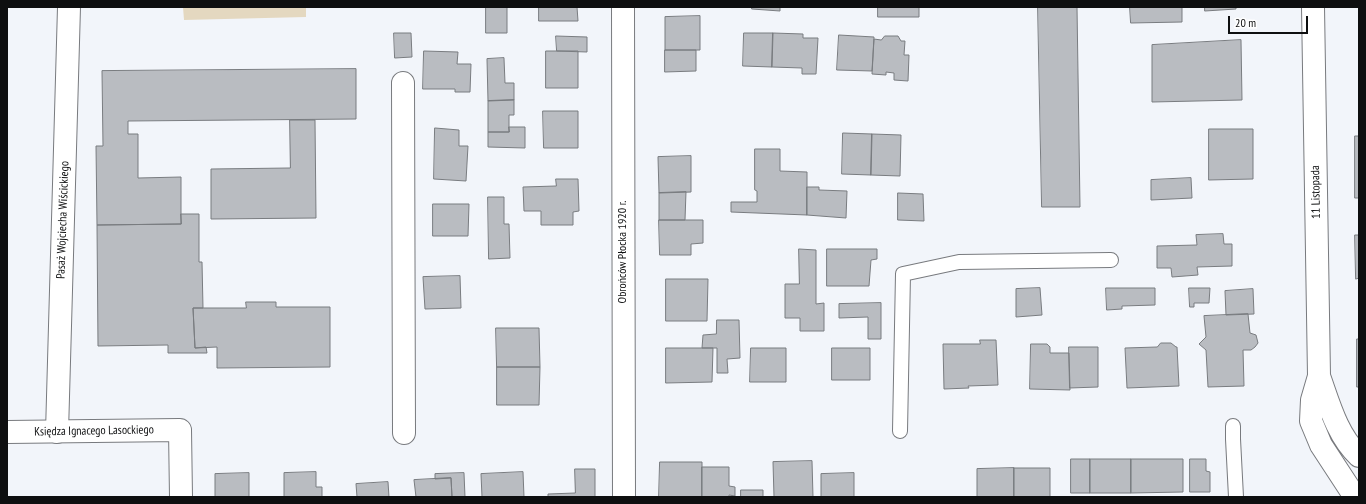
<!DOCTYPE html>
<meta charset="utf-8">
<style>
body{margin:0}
#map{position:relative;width:1366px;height:504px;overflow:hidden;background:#f2f5fa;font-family:"PT Sans Narrow",sans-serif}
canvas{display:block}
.frame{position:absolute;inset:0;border:8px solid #0e0f10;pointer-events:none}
.scale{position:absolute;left:1228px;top:16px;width:80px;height:18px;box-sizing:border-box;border:2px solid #0e0f10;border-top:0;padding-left:5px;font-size:12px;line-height:14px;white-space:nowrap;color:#0e0f10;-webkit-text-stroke:3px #fff;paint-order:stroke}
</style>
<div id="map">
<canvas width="1366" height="504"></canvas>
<div class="frame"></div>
<div class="scale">20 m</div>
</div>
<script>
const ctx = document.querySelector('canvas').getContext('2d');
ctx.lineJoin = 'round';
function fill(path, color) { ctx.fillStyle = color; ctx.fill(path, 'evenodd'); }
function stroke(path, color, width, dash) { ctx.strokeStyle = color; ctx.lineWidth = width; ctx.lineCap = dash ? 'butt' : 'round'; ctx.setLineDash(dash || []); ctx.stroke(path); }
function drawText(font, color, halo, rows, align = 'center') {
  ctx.font = font + ' "PT Sans Narrow",sans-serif'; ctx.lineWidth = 3; ctx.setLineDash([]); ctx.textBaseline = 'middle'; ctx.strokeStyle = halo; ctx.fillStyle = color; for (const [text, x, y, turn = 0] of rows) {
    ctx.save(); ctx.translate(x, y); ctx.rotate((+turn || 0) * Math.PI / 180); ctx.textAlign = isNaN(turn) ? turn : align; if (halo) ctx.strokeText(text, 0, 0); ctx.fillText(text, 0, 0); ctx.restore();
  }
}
const green = new Path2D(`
 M183,7H306V17L184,20Z`);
const building = new Path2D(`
 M486,7H507V33H486Z
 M539,7H577L578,21H539Z
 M752,7H780V11L752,9Z
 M878,7H919V17H878Z
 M1038,7H1077L1080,207H1042Z
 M1130,7H1182V22L1131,23Z
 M1205,7H1236V9L1205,11Z
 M700,16V50H665V17Z
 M394,33H411L412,57L395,58Z
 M744,33H773L772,67L743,66Z
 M773,33L803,34V38H818L816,74H802V68L772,67Z
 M839,35L874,37L872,71L837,70Z
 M556,36L587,37V52L557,51Z
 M885,36H898L901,41H905L904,55H909L908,81L894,80V73L886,72V75L872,74L874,39L881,40Z
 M1241,40L1242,100L1152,102V45Z
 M665,50H696V71L665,72Z
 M424,51L458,52L457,64H471L470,92H455V89H423Z
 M546,51H578V88H546Z
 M504,58L505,83H514V100L488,101L487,59Z
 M356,69V119L128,121V134H138V178L181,177V224L97,225L96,146H103L102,71Z
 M514,100V115H509V132H488V101Z
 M543,111H578V148H544Z
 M290,120H315L316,218L211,219V169L290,168Z
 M509,127H525V148L488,147V132H509Z
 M435,128L459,130V146H468L466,181L434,179Z
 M1209,129H1253V179L1209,180Z
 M843,133L872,134L871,175L842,174Z
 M872,134L901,135L900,176L871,175Z
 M1355,136H1359V198H1355Z
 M755,149H780V171L807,172V215L731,212V202H757V191L755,190Z
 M691,156V192L659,193L658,157Z
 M1191,178L1192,198L1151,200V180Z
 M556,179H578L579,211L573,212V225H541V211H524L523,187L556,186Z
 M807,187H819V190L847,191L846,218L807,215Z
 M686,192L685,220H659V193Z
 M898,193L923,194L924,221L898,220Z
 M488,197H504V224H509L510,258L489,259Z
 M433,204H469L468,236H433Z
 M181,214H199V262H202L203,308H193L195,348L206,347L207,353H168V345L98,346L97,225L181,224Z
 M659,220H703V243L691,244V255H660Z
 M1223,234L1224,244H1232V266L1197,267L1198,275L1172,277L1171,268H1157V246L1197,245L1196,235Z
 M1355,235H1359V278L1356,279Z
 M799,249L816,250V304L824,303V331H800V318H785V284H799Z
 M827,249H877V259L871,260L869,286H827Z
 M460,276L461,308L425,309L423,277Z
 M666,279H708L707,321H666Z
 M1040,288L1042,315L1016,317V289Z
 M1106,288H1155V305L1122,306V309L1107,310Z
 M1189,288H1210L1209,303H1194V307H1190Z
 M1253,289L1254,314L1226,315L1225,291Z
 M246,302H276V307H330V367L217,368V347L195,348L193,308H246Z
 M881,303V339H868V317L839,318V304Z
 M1248,314L1250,333L1256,335L1258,343L1255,347L1251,350H1243L1244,386L1208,387L1206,350L1199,344L1206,337L1204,316Z
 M717,320H739L740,358L727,359L728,373H717V348H702L703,335L716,334Z
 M496,328H539L540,367H497Z
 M1357,339H1359V387H1357Z
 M980,340H996L998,385L968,386L969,388L944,389L943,344H980Z
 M1161,343H1171L1176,347H1177L1179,386L1127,388L1125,348L1157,347Z
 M1031,344H1047L1050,347V353H1069L1070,390L1030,389Z
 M1069,347H1098V387L1070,388Z
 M666,348H713L712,382L666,383Z
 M751,348H786V382H750Z
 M832,348H870V380H832Z
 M497,367H540L539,405H497Z
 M1071,459H1090V493H1071Z
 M1090,459H1131V493H1090Z
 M1131,459H1183V492L1131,493Z
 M1190,459H1206V471L1210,472V492H1190Z
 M812,461L813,497H774L773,462Z
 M660,462H702V497H659Z
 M702,467H729V486L735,487V496L729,495V497H702Z
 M1014,468V497H977V469Z
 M1014,468H1050V497H1014Z
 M575,469H595V497H548V494L575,493Z
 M316,472V487H322V497H284V473Z
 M523,472L524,497H482L481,474Z
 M249,473V497H215V474Z
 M464,473L465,497H452L451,478L435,479V474Z
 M854,473V497H821V474Z
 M451,478L452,497H416L414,480Z
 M388,482L389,497H357L356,484Z
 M741,490H763V497H741Z`);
const service = new Path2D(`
 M1233,426V439L1236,497
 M900,431L903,274L959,262L1111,260`);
const pedestrian = new Path2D(`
 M57,432L69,7`);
const minor = new Path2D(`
 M623,7L624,497
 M1313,7L1319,376C1329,404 1337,435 1359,456
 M403,83L404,433
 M1319,376L1312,400L1311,421L1321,445L1355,497
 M7,432L180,430L181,497`);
const streetNames = [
 ["11 Listopada",1316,192,-91],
 ["Pasaż Wojciecha Wiścickiego",63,220,-88],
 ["Obrońców Płocka 1920 r.",623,252,-90],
 ["Księdza Ignacego Lasockiego",94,431,-1]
];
fill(green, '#e4d8c0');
fill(building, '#b9bcc1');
stroke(building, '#797c80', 1);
stroke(service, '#787a7e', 16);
stroke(pedestrian, '#787a7e', 24);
stroke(minor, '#787a7e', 24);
stroke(service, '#fff', 14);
stroke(pedestrian, '#fff', 22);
stroke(minor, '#fff', 22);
drawText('12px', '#0e0f10', '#fff', streetNames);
</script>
